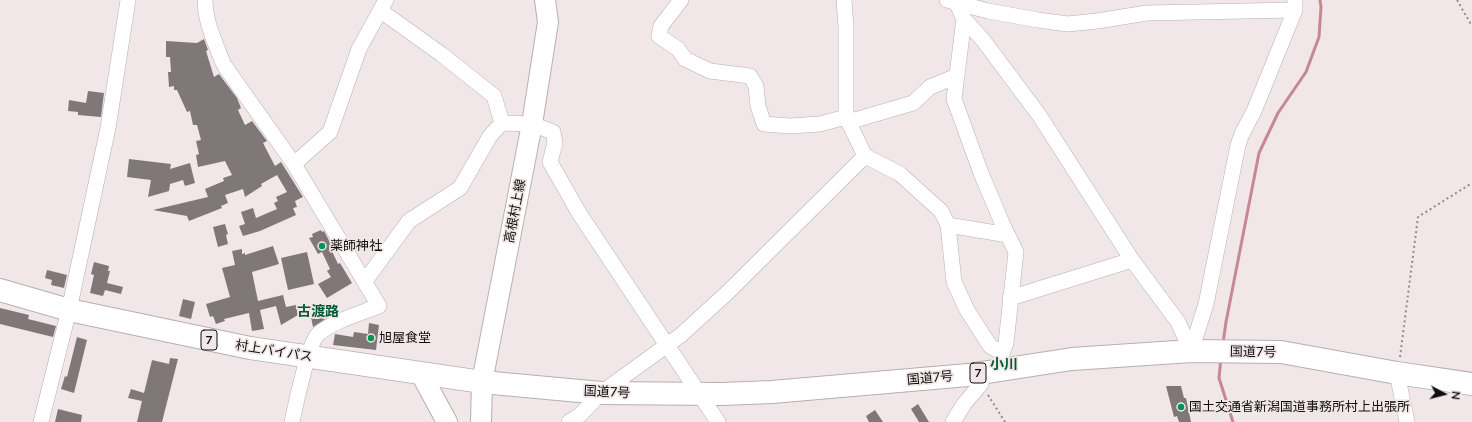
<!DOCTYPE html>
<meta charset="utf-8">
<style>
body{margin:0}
#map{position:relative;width:1472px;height:422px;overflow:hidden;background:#f1e7e9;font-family:Lato,sans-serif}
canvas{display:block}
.north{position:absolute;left:1424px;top:374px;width:40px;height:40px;-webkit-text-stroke:3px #f1e7e9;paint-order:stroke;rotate:97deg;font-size:11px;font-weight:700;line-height:16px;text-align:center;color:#0f0c0d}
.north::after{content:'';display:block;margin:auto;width:14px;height:18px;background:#0f0c0d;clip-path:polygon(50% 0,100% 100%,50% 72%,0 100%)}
</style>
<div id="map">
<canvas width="1472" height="422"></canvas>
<div class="north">N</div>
</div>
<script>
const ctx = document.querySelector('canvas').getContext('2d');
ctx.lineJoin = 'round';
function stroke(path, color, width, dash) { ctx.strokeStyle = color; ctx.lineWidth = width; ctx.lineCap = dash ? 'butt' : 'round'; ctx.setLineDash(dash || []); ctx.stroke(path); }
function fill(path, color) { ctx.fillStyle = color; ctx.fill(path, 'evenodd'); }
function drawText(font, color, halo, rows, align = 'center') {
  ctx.font = font + ' Lato,"Noto Sans JP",sans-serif'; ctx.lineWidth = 3.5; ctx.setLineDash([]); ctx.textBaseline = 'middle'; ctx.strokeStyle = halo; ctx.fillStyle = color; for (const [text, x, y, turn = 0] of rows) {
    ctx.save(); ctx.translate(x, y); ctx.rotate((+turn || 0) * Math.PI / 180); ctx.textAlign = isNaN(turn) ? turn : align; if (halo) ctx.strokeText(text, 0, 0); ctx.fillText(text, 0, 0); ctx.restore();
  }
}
const stream = new Path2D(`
 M1223,343L1226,322L1259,153L1278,113L1306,72L1319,37L1321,7L1320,0
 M1221,358L1219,378L1233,422`);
const building = new Path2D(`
 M204,39L208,50L206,51L214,77L219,74L237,98L241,108L238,110L245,125L252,121L267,141L263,143L275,166L281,162L303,197L295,201L297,207L293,208L296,215L260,231L243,236L239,226L245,224L241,212L253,208L256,218L277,209L274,203L278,201L276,197L287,192L277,175L261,184L262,186L245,197L243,189L225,195L228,203L221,206L222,208L189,221L187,216L153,210L208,197L205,189L224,181L223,178L232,175L225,161L198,167L196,155L199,154L196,141L201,140L197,125H193L190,111L187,112L177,90H174V86L169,87L168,72H171L170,57H166V41L197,43Z
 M88,91L104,93L101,117L78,115V112L68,111L69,100L86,103Z
 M129,159L171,164L170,169L190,163L195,183L185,186L183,180L170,184L169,191L148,197L151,180L127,177Z
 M225,224L228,234L226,235L228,244L218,247L213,227Z
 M321,230L322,232L324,231L332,246L330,247L338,264L340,263L352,283L327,298L318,284L331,277L327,271L330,269L322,252L318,254L309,238L313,237L312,234Z
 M273,246L279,264L252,272L258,301L283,295L286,307L296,305L298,315L281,325L276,306L260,310L264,329L252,331L249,313L224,319L225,321L216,324L213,316L210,317L206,304L230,297L222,268L235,265L232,251L242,249V254L245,253V255Z
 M307,252L314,284L288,290L281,258Z
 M94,262L109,266L108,271H110L107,283L123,287L121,294L105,290L103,296L90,293L94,275L91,274Z
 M47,270L67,275L64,288L51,285L52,280L45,278Z
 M183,299L195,302L191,319L179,316Z
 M0,308L29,315L28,319L56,326L53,337L0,324Z
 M330,313V316L313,327L311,317Z
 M369,323L379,325L376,350L333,345L335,334L353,337L354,332L368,334Z
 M77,337L87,340L74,393L61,389L65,376L67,377Z
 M170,358L178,359L162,422H137L142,401L128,398L131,389L144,393L152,360L169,364Z
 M1166,386H1181L1184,398H1186L1191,422H1179L1177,416L1174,417Z
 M918,404L929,422H919L911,409Z
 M58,409L82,415L81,422H55Z
 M875,410L883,422H869L866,416Z`);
const path = new Path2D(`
 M1457,0L1472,26
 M1400,357L1418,217L1472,183
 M988,395L1005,422`);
const minor = new Path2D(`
 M205,0C205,22 216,45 224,65L294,164L379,306C359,314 335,320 318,334C309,342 295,407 292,422
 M681,0L661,26L659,36L678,49L685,59L710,71L750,76L756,86L758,106L764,124L790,126L820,124L846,117
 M844,0L846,27V117L865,156L900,174L941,211L948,225L954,282L967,310L990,346L1002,353V370
 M947,0L988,11L1038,20L1068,24L1097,21L1147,13L1295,10
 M958,0L957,4L964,19L983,40L1039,115L1132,260L1178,322L1191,351
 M381,11L441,54L494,96L502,123
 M964,19L954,99L981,173L1002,223L1016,252L1006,343L1002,353
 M848,122L913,103L930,87L957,76
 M294,164L330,132L359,49L386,0
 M948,225L1008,235
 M365,281L409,221L460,188L490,136L502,123L532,124L553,132L555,143L550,162L579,213L718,422
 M1010,298L1132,260
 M1191,351L1206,304L1238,145L1242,134L1254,111L1295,10V0
 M1397,373L1407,422
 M41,422L69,310L108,128L128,0
 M569,422L580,415L601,393L681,335L727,293L865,156
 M953,422L964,404L981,384L980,372`);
const major = new Path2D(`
 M421,374L447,422
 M481,422L482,382L532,124L548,22L545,0`);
const highway = new Path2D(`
 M0,290L69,310L250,348L482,382L601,393L722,394L772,392L968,375L1072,359L1191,351L1281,352L1397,373L1472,384`);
const markers = [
 [322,246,4,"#009455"],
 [371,338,4,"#009455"],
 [1181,407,4,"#009455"]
];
const shields = [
 [209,340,16],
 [978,373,16]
];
const shieldNames = [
 ["7",209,340],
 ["7",978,373]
];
const streetNames = [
 ["高根村上線",515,211,-79],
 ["村上バイパス",274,351,9],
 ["国道7号",1253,352,1],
 ["国道7号",930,378,-5],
 ["国道7号",607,392,3]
];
const poiNames = [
 ["薬師神社",330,246],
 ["旭屋食堂",379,338],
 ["国土交通省新潟国道事務所村上出張所",1189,407]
];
const neighbourhoodNames = [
 ["古渡路",318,311],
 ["小川",1004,364]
];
stroke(stream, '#c68895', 3);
fill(building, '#807778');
stroke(minor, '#b8aeb0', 16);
stroke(major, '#b8aeb0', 22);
stroke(highway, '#b8aeb0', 24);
stroke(path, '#918a8c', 2, [2, 3]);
stroke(minor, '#fff', 15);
stroke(major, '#fff', 20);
stroke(highway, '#fff', 22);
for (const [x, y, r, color] of markers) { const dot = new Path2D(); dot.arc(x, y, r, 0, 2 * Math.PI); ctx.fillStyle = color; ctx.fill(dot); stroke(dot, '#f1e7e9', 1.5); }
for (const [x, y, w] of shields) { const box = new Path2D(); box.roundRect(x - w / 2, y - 10, w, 20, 3); ctx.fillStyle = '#f1e7e9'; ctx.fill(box); stroke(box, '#0f0c0d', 1); }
drawText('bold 12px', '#0f0c0d', null, shieldNames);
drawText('13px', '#0f0c0d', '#f1e7e9', streetNames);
drawText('13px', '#0f0c0d', '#f1e7e9', poiNames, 'left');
drawText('bold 14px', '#025a32', '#f1e7e9', neighbourhoodNames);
</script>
